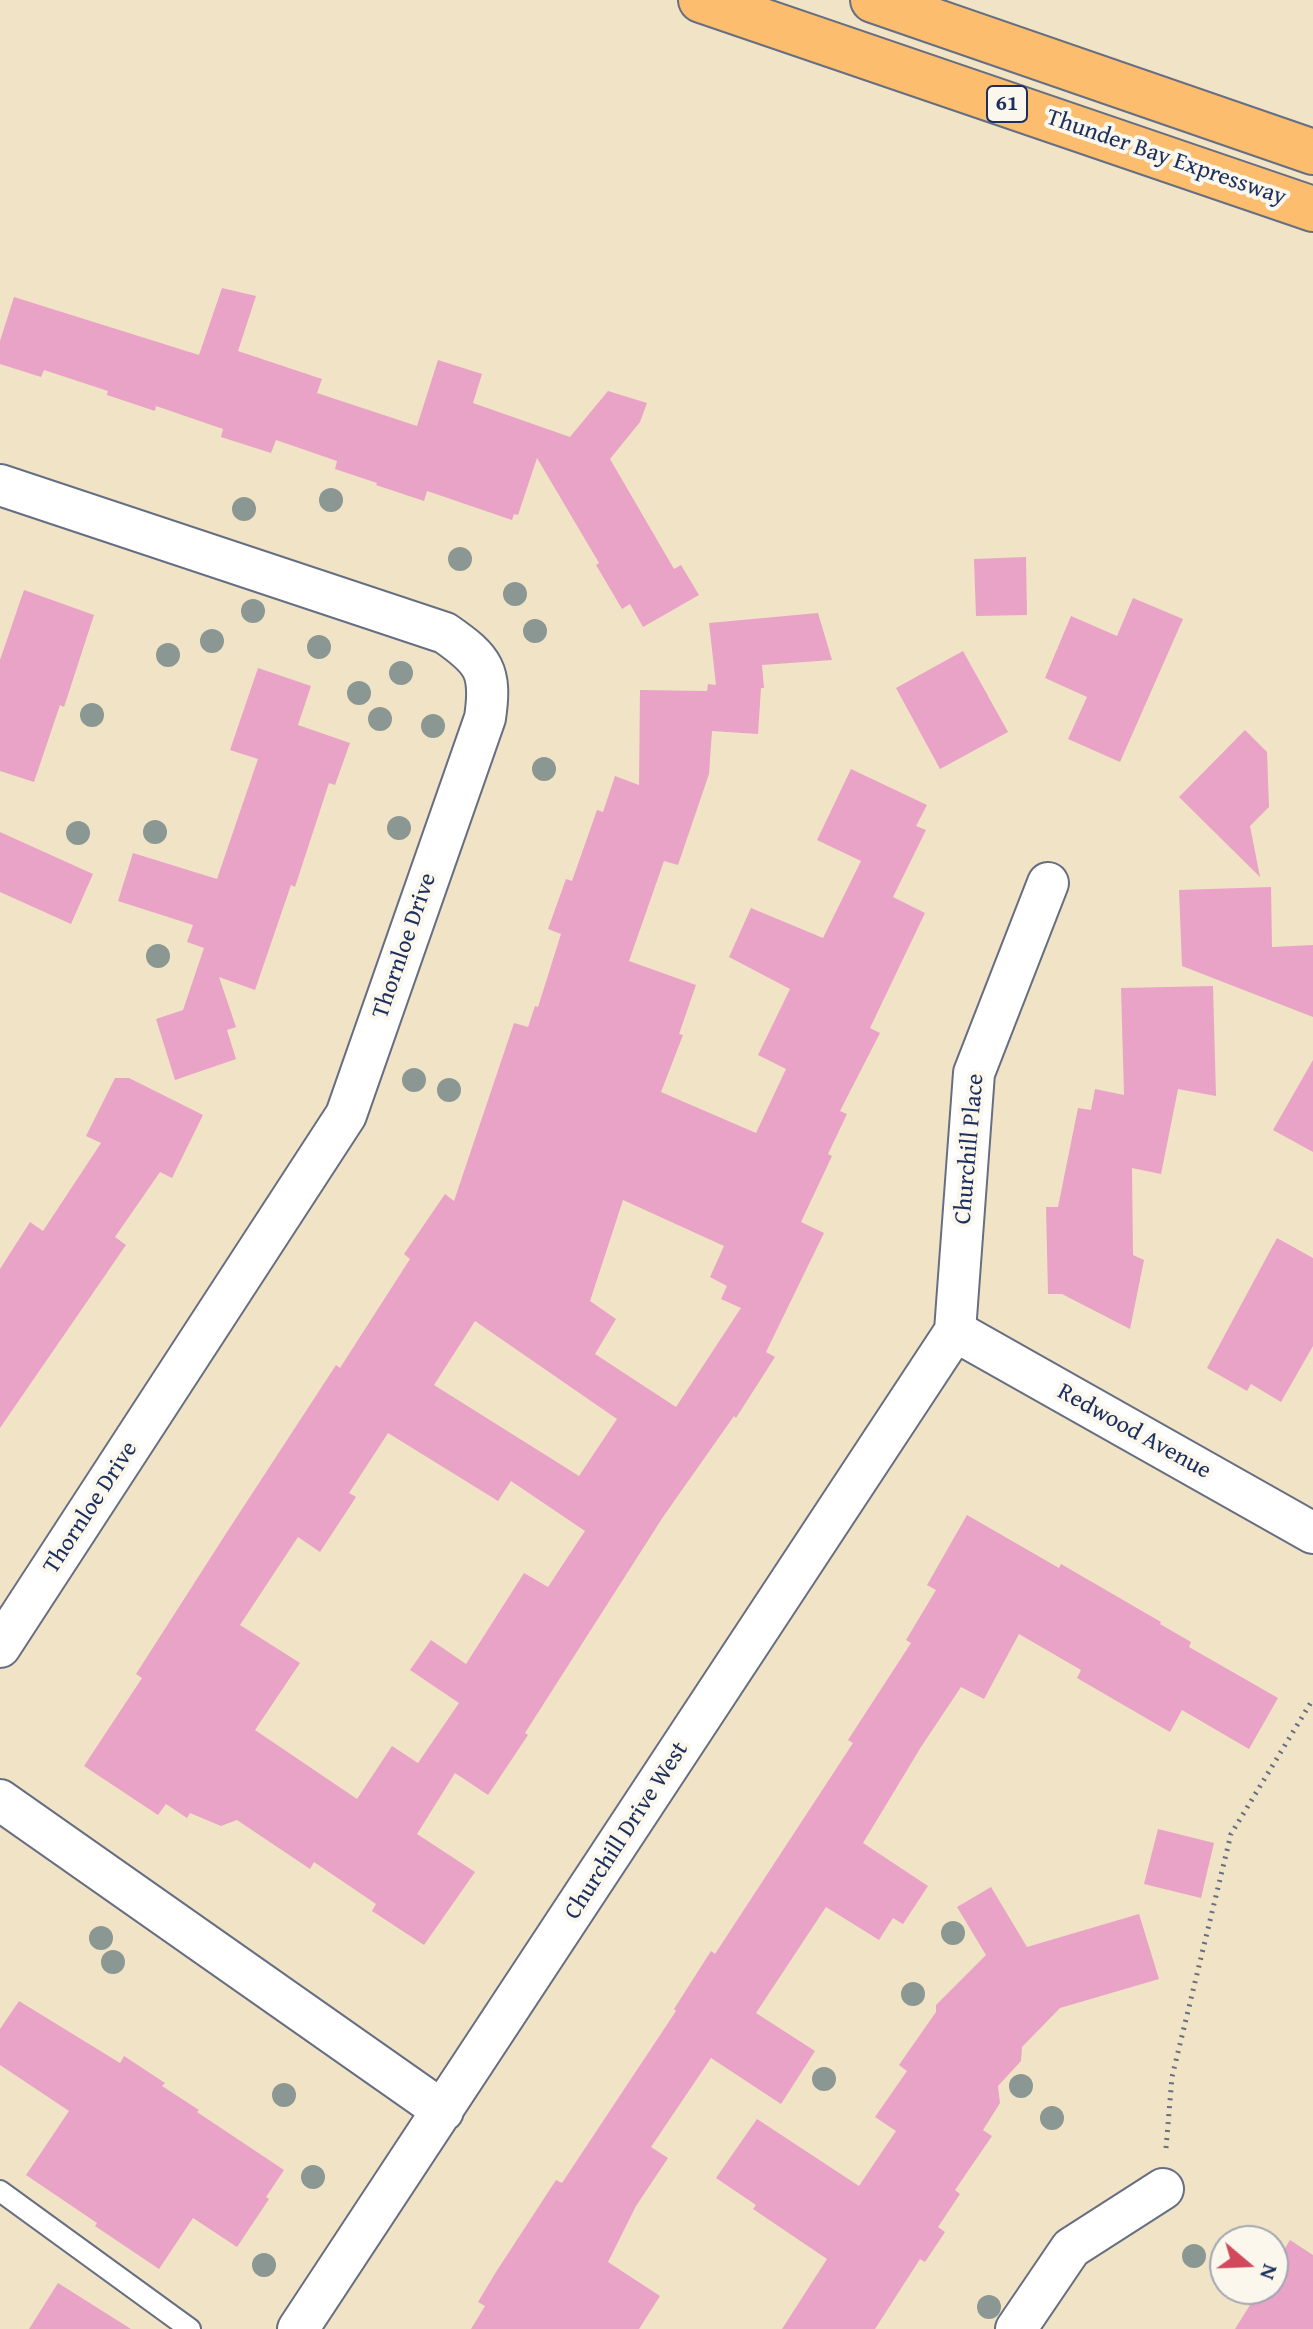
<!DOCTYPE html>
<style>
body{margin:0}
#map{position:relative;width:1313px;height:2329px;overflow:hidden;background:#f1e3c6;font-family:"Gentium Book Plus",serif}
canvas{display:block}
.north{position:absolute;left:1209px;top:2225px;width:80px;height:80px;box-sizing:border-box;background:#fbf7ec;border:2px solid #a1a7b3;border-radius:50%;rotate:109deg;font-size:22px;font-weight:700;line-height:32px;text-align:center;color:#1b2f5e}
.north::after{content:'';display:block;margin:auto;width:28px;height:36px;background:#d1495b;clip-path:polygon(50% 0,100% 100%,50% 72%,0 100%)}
</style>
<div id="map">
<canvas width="1313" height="2329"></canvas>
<div class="north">N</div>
</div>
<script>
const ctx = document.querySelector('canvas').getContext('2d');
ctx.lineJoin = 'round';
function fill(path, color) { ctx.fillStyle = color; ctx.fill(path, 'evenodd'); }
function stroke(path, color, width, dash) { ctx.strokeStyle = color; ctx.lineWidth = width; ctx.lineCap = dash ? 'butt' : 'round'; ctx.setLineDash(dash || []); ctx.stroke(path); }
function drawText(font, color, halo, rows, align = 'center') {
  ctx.font = font + ' "Gentium Book Plus",serif'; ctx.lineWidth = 8; ctx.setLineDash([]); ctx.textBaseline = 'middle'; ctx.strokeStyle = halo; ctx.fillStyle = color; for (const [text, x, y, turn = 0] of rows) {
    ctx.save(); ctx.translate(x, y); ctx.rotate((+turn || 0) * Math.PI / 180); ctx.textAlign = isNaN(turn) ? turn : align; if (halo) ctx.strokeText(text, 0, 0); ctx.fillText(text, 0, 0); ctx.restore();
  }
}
const building = new Path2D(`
 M222,288L256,296L238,351L322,379L317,393L417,426L438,360L482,374L473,403L570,437L608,391L647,403L640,422L610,459L674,569L681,565L699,595L643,627L630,604L622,609L596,565L599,563L537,458L518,515L514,514L512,520L427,491L424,501L376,485L377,483L335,469L337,461L276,440L271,453L221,437L223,429L156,406L155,411L107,395L108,391L44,370L41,377L0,364V341L14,297L199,355Z
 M1026,557L1027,615L976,616L974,559Z
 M24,590L94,615L64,707L60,705L34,782L0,771V660Z
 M1133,598L1183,619L1120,762L1068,739L1087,697L1045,678L1071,616L1117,636Z
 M818,613L832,660L762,665L764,688H761L758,734L712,731L709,774L678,865L664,861L629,961L696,985L679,1034L683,1035L661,1092L756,1133L786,1069L758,1055L790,989L729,957L751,908L823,938L861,861L817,840L851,769L927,805L916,826L926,830L893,897L925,913L870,1028L880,1033L840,1111L847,1114L828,1154L832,1156L801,1222L824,1233L766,1352L775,1357L736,1418L734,1416L663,1517L525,1733L528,1735L488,1795L455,1773L417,1834L475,1872L424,1945L372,1911L376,1904L314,1862L310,1869L237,1820L221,1826L190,1813L187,1818L166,1804L158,1815L84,1766L142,1678L136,1674L227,1532L336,1365L340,1368L410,1259L404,1254L445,1194L454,1201L514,1023L528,1027L535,1006L538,1007L561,934L548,929L566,879L572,881L597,810L603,812L615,776L639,785L640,690L707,691L708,684L716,685L709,623ZM623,1200L724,1246L710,1277L727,1286L721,1299L741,1308L676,1407L595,1354L616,1319L590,1301ZM475,1321L617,1419L579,1476L434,1385ZM388,1433L498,1501L511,1481L585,1531L548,1587L524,1573L466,1664L431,1640L410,1670L459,1703L418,1763L392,1746L357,1799L255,1730L300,1663L240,1625L298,1537L320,1552L356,1497L349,1493Z
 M963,651L1008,732L940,769L896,688Z
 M258,668L311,686L298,725L350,743L335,785L329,783L295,887L291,885L255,990L219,977L236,1027L227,1030L236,1059L175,1080L156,1019L183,1010L204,948L187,942L193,925L118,901L133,853L217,879L258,759L230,750Z
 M1245,730L1267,752L1269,807L1250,826L1260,877L1179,797Z
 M0,832L93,874L71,924L0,892Z
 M1271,887L1272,947L1313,945V1017L1182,966L1179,890Z
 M1213,986L1216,1096L1178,1089L1161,1174L1132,1168L1133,1255L1144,1260L1130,1329L1062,1294H1048L1046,1207H1058L1078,1108L1091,1110L1095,1089L1124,1095L1121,988Z
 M1313,1060V1152L1273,1130Z
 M115,1078H129L203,1115L172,1178L160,1172L115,1237L126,1245L0,1428V1269L30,1222L43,1231L101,1143L86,1136Z
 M1277,1238L1313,1258V1346L1281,1402L1251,1384L1247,1391L1207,1368Z
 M967,1515L1059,1568L1061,1564L1161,1622L1160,1624L1191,1642L1189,1647L1278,1698L1249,1749L1182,1710L1170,1732L1077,1678L1081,1670L1019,1634L984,1699L961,1687L921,1747L863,1843L928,1886L903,1924L893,1918L879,1940L826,1907L756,2013L815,2051L781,2104L711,2058L651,2147L668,2158L636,2206L608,2262L660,2296L639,2329H471L485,2306L478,2302L496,2272L556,2180L562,2183L676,2011L674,2009L711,1951L715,1954L853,1743L848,1740L911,1643L906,1640L936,1590L927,1585Z
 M1158,1829L1214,1843L1201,1898L1144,1884Z
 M991,1887L1027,1947L1139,1914L1159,1979L1060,2008L1022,2047L1021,2061L998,2086L1000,2103L983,2130L992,2136L955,2190L960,2194L938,2227L945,2232L925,2262L920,2259L875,2329H782L827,2259L753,2209L756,2205L716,2178L757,2119L859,2186L896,2131L875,2117L907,2071L899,2065L936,2012V2005L986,1955L957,1907Z
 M19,2001L120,2063L124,2056L165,2083L162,2086L199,2110L197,2112L284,2170L266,2197L269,2199L237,2247L193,2218L159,2269L95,2226L97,2223L26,2175L69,2111L0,2065V2029Z
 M1290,2240L1313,2255V2329H1235L1260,2289H1273V2268Z
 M58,2283L131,2329H29Z`);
const path = new Path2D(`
 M1166,2148L1172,2077L1231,1834L1313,1699`);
const lane = new Path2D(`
 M0,2191L190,2329`);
const street = new Path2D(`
 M0,485L445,633C484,660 492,671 485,718L346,1115L0,1647
 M955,1331L1313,1533
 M0,1800L443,2111
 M298,2329L955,1331L974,1073L1048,883
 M1016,2329L1071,2248L1163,2189`);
const highway = new Path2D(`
 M701,0L1313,209
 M873,0L1313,152`);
const trees = [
 [331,500],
 [244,509],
 [460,559],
 [515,594],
 [253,611],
 [535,631],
 [212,641],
 [319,647],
 [168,655],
 [401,673],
 [359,693],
 [92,715],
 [380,719],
 [433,726],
 [544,769],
 [399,828],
 [155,832],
 [78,833],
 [158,956],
 [414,1080],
 [449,1090],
 [953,1933],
 [101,1938],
 [113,1962],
 [913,1994],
 [824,2079],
 [1021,2086],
 [284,2095],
 [1052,2118],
 [313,2177],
 [1194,2256],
 [264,2265],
 [989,2307]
];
const shields = [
 [1007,104,40]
];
const shieldNames = [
 ["61",1007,104]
];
const streetNames = [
 ["Thunder Bay Expressway",1166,158,19],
 ["Thornloe Drive",405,946,-71],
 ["Churchill Place",970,1149,-85],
 ["Redwood Avenue",1134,1432,29],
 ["Thornloe Drive",91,1508,-57],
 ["Churchill Drive West",627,1831,-57]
];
fill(building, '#e9a3c7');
stroke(lane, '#666e82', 24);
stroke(street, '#666e82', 44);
stroke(highway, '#666e82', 48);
stroke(path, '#666e82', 5, [2, 6]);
stroke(lane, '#fff', 20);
stroke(street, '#fff', 40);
stroke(highway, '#fcbd6f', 44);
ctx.fillStyle = '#8b9793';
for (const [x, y] of trees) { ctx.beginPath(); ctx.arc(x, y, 12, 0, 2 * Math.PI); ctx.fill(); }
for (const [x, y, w] of shields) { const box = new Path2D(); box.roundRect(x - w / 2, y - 18, w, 36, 6); ctx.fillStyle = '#fbf7ec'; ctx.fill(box); stroke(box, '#1b2f5e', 2); }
drawText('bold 22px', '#1b2f5e', null, shieldNames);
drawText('24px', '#1b2f5e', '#fbf7ec', streetNames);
</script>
